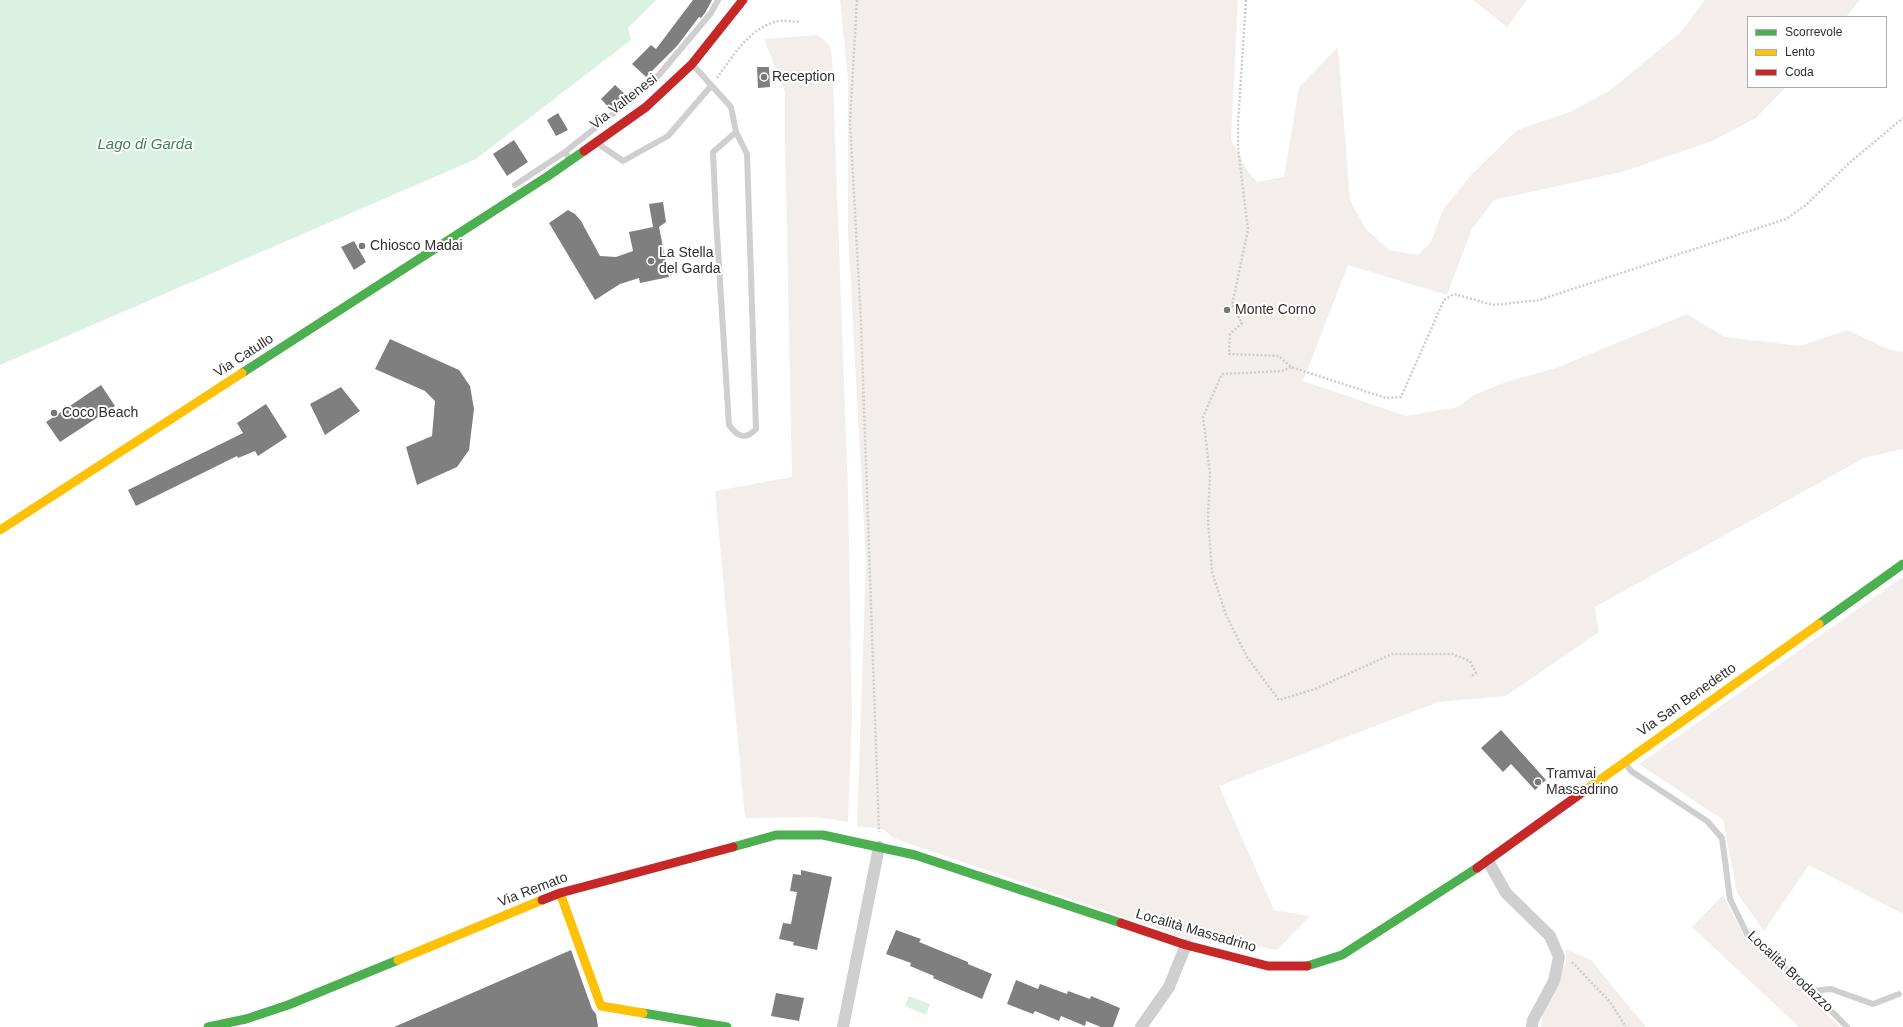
<!DOCTYPE html>
<meta charset="utf-8">
<style>
body{margin:0}
#map{position:relative;width:1903px;height:1027px;overflow:hidden;background:#fff;font-family:Arial,sans-serif}
canvas{display:block}
.legend{position:absolute;left:1747px;top:16px;width:140px;height:72px;box-sizing:border-box;background:#fff;border:1px solid #acacac;margin:0;padding:5px 7px;list-style:none;font-size:12px;color:#303030}
.legend li{display:flex;align-items:center;gap:8px;height:20px}
.legend b{width:20px;border:1px solid #acacac}
</style>
<div id="map">
<canvas width="1903" height="1027"></canvas>
<ul class="legend">
<li><b style="height:5px;background:#4caf50"></b>Scorrevole</li>
<li><b style="height:5px;background:#ffc107"></b>Lento</li>
<li><b style="height:5px;background:#c62828"></b>Coda</li>
</ul>
</div>
<script>
const ctx = document.querySelector('canvas').getContext('2d');
ctx.lineJoin = 'round';
function fill(path, color) { ctx.fillStyle = color; ctx.fill(path, 'evenodd'); }
function stroke(path, color, width, dash) { ctx.strokeStyle = color; ctx.lineWidth = width; ctx.lineCap = dash ? 'butt' : 'round'; ctx.setLineDash(dash || []); ctx.stroke(path); }
function drawText(font, color, halo, rows, align = 'center') {
  ctx.font = font + ' Arial,sans-serif'; ctx.lineWidth = 4; ctx.setLineDash([]); ctx.textBaseline = 'middle'; ctx.strokeStyle = halo; ctx.fillStyle = color; for (const [text, x, y, turn = 0] of rows) {
    ctx.save(); ctx.translate(x, y); ctx.rotate((+turn || 0) * Math.PI / 180); ctx.textAlign = isNaN(turn) ? turn : align; if (halo) ctx.strokeText(text, 0, 0); ctx.fillText(text, 0, 0); ctx.restore();
  }
}
const green = new Path2D(`
 M840,0H1238L1231,139L1248,172L1257,182L1284,177L1299,87L1338,47L1350,200L1366,229L1389,250L1418,255L1431,242L1443,210L1471,175L1517,130L1570,112L1609,91L1680,33L1705,0H1860L1846,17H1748V87H1786L1756,118L1712,141L1622,172L1494,200L1472,229L1447,295L1348,265L1303,381L1406,416L1458,407L1474,395L1506,382L1556,368L1687,314L1725,337L1800,346L1847,330L1890,350L1903,352V449L1864,458L1595,607L1599,632L1506,696L1438,702L1219,786L1274,910L1310,916L1277,950L1211,938L1190,940L893,838L883,829L857,826L866,562L848,232V80Z
 M1473,0H1527L1507,27Z
 M818,35L829,44L832,56L848,492L852,717L848,822L815,817L745,818L715,491L792,477L785,140V92L764,39Z
 M1903,577V914L1809,865L1764,931L1737,893L1723,820L1639,764Z
 M1723,895L1744,936L1840,1027H1799L1692,927Z
 M1566,949L1591,960L1646,1027H1541L1543,1012L1566,962Z`);
const water = new Path2D(`
 M0,0H656L628,28L631,40L476,159L0,365Z
 M909,996L930,1004L926,1015L905,1006Z`);
const building = new Path2D(`
 M693,0H712L705,13L701,18L699,17L677,46L646,77L632,64L651,45L656,49Z
 M757,67H769L770,87L758,88Z
 M615,85L625,94L610,109L601,99Z
 M558,113L568,130L556,136L547,120Z
 M514,140L528,162L507,176L493,154Z
 M663,202L666,222L659,227L669,277L640,283L639,278L620,284L595,300L549,223L568,210L575,214L581,221L600,256L616,257L633,251L629,232L653,227L649,204Z
 M354,241L366,262L354,270L341,247Z
 M390,339L459,370L470,386L474,409L469,450L457,467L417,485L406,447L432,436L435,401L425,391L375,369Z
 M101,385L115,406L60,442L46,422Z
 M341,387L360,411L325,435L310,404Z
 M266,404L287,437L258,456L255,451L238,458L237,456L136,506L128,490L243,433L237,423Z
 M1501,730L1546,780L1535,790L1511,764L1503,772L1481,748Z
 M801,870L832,877L817,950L793,945L794,942L779,939L783,923L791,924L797,892L790,891L793,874L801,875Z
 M896,930L921,939L919,942L968,962V964L992,974L982,999L933,978L934,976L910,966L911,963L886,954Z
 M571,950L592,1009L596,1014L598,1027H394Z
 M1016,980L1038,989L1040,984L1067,994L1068,991L1090,999L1091,996L1120,1008L1113,1027H1101L1086,1021L1085,1026L1061,1016L1059,1021L1035,1011L1033,1014L1007,1004Z
 M776,993L804,998L799,1021L771,1016Z`);
const path = new Path2D(`
 M857,0L850,121L861,322L879,832
 M1246,0L1238,124V147L1248,230L1232,305L1242,323L1230,334L1229,354L1279,356L1291,367L1386,398L1401,397L1444,300L1454,294L1493,305L1539,300L1786,219L1806,205L1848,164L1903,118
 M717,78C732,57 749,29 775,22C782,19 793,22 800,22
 M1291,367L1282,371L1222,374L1203,417L1210,474L1208,519L1212,572L1226,615L1247,657L1279,700L1315,689L1392,654H1452L1470,661L1476,673L1470,677
 M1572,962L1610,1002L1626,1027`);
const lane = new Path2D(`
 M692,64L731,107L736,132L747,154L756,429C745,441 737,436 729,425L716,218L713,152L736,132
 M597,143L623,161L668,136L711,86
 M570,160L565,152L653,82L711,13L718,0
 M515,185L565,152
 M1625,763L1631,771L1707,821L1722,838L1730,899L1748,936L1812,991L1847,1027
 M1812,991L1831,989L1873,1004L1899,994`);
const street = new Path2D(`
 M1488,861L1506,893L1550,936L1559,957L1554,981L1533,1020L1532,1027
 M843,1027L879,847
 M1141,1027L1169,987L1186,945`);
const fast = new Path2D(`
 M242,373L548,176L584,151
 M1819,624L1903,564
 M733,847L776,835H823L915,855L1121,923
 M1307,966L1342,955L1477,868
 M643,1013L727,1027
 M208,1027L246,1019L288,1005L398,960`);
const slow = new Path2D(`
 M0,530L242,373
 M1580,794L1819,624
 M560,893L601,1006L643,1013
 M398,960L542,900`);
const jam = new Path2D(`
 M584,151L646,107L692,64L743,0
 M1477,868L1580,794
 M542,900L560,893L733,847
 M1121,923L1186,945L1268,966H1307`);
const markers = [
 [764,77,4,"#787878"],
 [362,246,4,"#787878"],
 [651,261,4,"#787878"],
 [1227,310,4,"#787878"],
 [54,413,4,"#787878"],
 [1538,782,4,"#787878"]
];
const poiNames = [
 ["Reception",772,77],
 ["Chiosco Madai",370,246],
 ["La Stella",659,253],
 ["del Garda",659,269],
 ["Monte Corno",1235,310],
 ["Coco Beach",62,413],
 ["Tramvai",1546,774],
 ["Massadrino",1546,790]
];
const streetNames = [
 ["Via Valtenesi",624,102,-38],
 ["Via Catullo",244,356,-33],
 ["Via San Benedetto",1687,700,-35],
 ["Via Remato",533,890,-21],
 ["Località Massadrino",1196,931,16],
 ["Località Brodazzo",1790,972,43]
];
const waterNames = [
 ["Lago di Garda",145,145]
];
fill(green, '#f3eeec');
fill(water, '#dbf1e2');
fill(building, '#7f7f7f');
stroke(path, '#cdcdcd', 2.5, [2, 2]);
stroke(lane, '#cfcfcf', 6);
stroke(street, '#cfcfcf', 12);
stroke(fast, '#4caf50', 9);
stroke(slow, '#ffc107', 9);
stroke(jam, '#c62828', 9);
for (const [x, y, r, color] of markers) { const dot = new Path2D(); dot.arc(x, y, r, 0, 2 * Math.PI); ctx.fillStyle = color; ctx.fill(dot); stroke(dot, '#fff', 1.5); }
drawText('14px', '#303030', '#fff', poiNames, 'left');
drawText('14px', '#303030', '#fff', streetNames);
drawText('italic 15px', '#3d8252', '#fff', waterNames);
</script>
